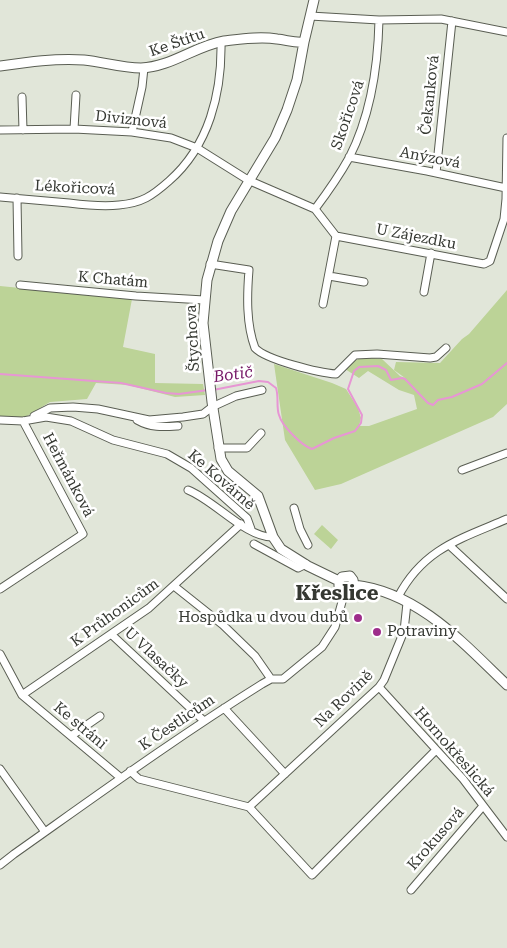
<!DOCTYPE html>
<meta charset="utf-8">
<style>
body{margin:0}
canvas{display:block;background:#e1e6d9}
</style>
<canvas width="507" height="948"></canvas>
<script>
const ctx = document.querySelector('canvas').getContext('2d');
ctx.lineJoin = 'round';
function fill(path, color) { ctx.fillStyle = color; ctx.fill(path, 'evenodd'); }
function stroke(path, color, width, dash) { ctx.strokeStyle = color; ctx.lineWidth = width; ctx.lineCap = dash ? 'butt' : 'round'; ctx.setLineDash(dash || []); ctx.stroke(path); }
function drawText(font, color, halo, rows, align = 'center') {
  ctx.font = font + ' "Roboto Serif",serif'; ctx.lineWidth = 5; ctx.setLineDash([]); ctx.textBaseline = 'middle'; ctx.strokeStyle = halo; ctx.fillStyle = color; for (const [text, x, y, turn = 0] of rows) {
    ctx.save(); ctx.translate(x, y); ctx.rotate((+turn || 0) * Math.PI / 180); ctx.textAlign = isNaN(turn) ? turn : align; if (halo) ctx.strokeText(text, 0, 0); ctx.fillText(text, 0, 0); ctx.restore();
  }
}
const green = new Path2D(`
 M0,286L132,299L123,347L155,354V383L203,384L205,395L175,397L128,385L96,383L87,399L50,402L22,419L0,418Z
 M507,290V404L493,417L341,484L315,490L285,440L274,364L332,383L346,389L358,408L361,418L359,426H369L417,409L414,395L399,390L368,371L359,378L345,369L353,362L362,357L382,359L400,376L405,378L394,370L396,362L440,363L462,339L469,334Z
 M322,525L338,540L331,549L314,534Z`);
const stream = new Path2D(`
 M0,374L121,383L166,393L179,394L208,390
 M213,390L259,381L268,382L276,388C279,397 276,407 279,415C282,426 302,446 312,449L334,438L355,431L361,423L362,415L348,389L354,371L359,367L378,366L386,370L391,380L402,378L405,379L428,403L433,405L438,400L452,397L482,384L507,363`);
const minor = new Path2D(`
 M310,16L379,20L441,19L507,32
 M22,97L23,130
 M74,129L76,95
 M0,130L74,129L132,132L171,138L197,148L248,180L315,209L336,236L484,264L490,261L504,219L506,199L507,138
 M132,132L142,87L144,68
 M349,157L427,171L506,188
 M436,173L452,21
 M0,197C23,199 46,201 69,203C85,205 102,207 119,205C142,203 152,196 169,181C209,146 222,93 221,42
 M17,198L18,256
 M315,209C327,193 339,176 349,158C371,115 378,67 379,20
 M210,264L249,270C247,295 246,324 255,348C266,360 320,373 336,374L355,355L377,354L430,358L436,357L446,348
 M329,276L364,282
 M20,285L136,296L204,300
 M424,292L431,253
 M323,304L336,236
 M34,416L50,408L73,407L98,409L149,420L183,417L203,414L212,407L236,396L262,390
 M0,420L23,421L46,417L71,421L113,440L167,454L191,468L247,518L251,529
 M137,420C151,428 163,427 178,426
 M218,448H247L261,433
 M462,470L507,453
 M188,490C214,500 246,538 273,537
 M294,508L300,529L308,545
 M254,544L298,568L306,564
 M449,545L507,599
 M174,586L223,625L255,656L271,679
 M0,589L83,534L23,421
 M398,597C423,549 460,539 507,519
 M112,635L204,721
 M0,654L22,695L121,778
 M379,687L463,779L507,837
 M22,695L149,608L241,524
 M224,708L285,774
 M71,736L100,716
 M0,769L45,832
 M130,771L139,779L249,807L379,687L384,680L404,631L407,603
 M249,807L312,875L436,750
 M0,865L14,854C96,796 177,737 262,684L271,679H283L322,647L335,627L345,591
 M411,890L483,806`);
const tertiary = new Path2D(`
 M314,0L304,42L297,80L287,110L275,138L231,211L218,241L207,280L203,323L212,402L221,459L228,471L258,496L273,537L281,549L308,566L339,581
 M0,66C28,62 56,58 84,60C103,62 122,68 141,68C171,67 195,46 224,41C241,39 260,36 277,39C287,40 294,43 304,42
 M339,581V586L345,591L351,590L354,585
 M339,581L342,577L350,576L353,580L354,585
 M354,585C418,592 463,643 507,685`);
const markers = [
 [358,618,5,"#9e2d8b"],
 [377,632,5,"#9e2d8b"]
];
const streetNames = [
 ["Ke Štítu",177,43,-19],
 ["Čekanková",430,95,-84],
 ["Skořicová",348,115,-71],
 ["Diviznová",131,120,6],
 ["Anýzová",430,158,11],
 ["Lékořicová",75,188,3],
 ["U Zájezdku",416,237,11],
 ["K Chatám",113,280,5],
 ["Štychova",193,338,-93],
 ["Heřmánková",68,475,62],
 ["Ke Kovárně",221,480,41],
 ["K Průhonicům",115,613,-36],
 ["U Vlasačky",156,658,43],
 ["Na Rovině",344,699,-44],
 ["K Čestlicům",177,723,-34],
 ["Ke stráni",80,726,40],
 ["Hornokřeslická",454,752,49],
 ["Krokusová",436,839,-49]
];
const poiNames = [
 ["Hospůdka u dvou dubů",348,618],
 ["Potraviny",387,632,"left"]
];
const waterNames = [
 ["Botič",233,375,-8]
];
const districtNames = [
 ["Křeslice",337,594]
];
fill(green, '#bcd397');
stroke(stream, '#e796d4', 2);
stroke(minor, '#5a5e53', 9);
stroke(tertiary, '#5a5e53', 11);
stroke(minor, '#fff', 7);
stroke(tertiary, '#fff', 9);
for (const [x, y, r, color] of markers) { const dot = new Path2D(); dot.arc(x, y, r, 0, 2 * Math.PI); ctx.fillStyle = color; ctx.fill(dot); stroke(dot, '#fff', 2); }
drawText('15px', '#353832', '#fff', streetNames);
drawText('15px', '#353832', '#fff', poiNames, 'right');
drawText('italic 16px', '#761867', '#fff', waterNames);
drawText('bold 20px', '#353832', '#fff', districtNames);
</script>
